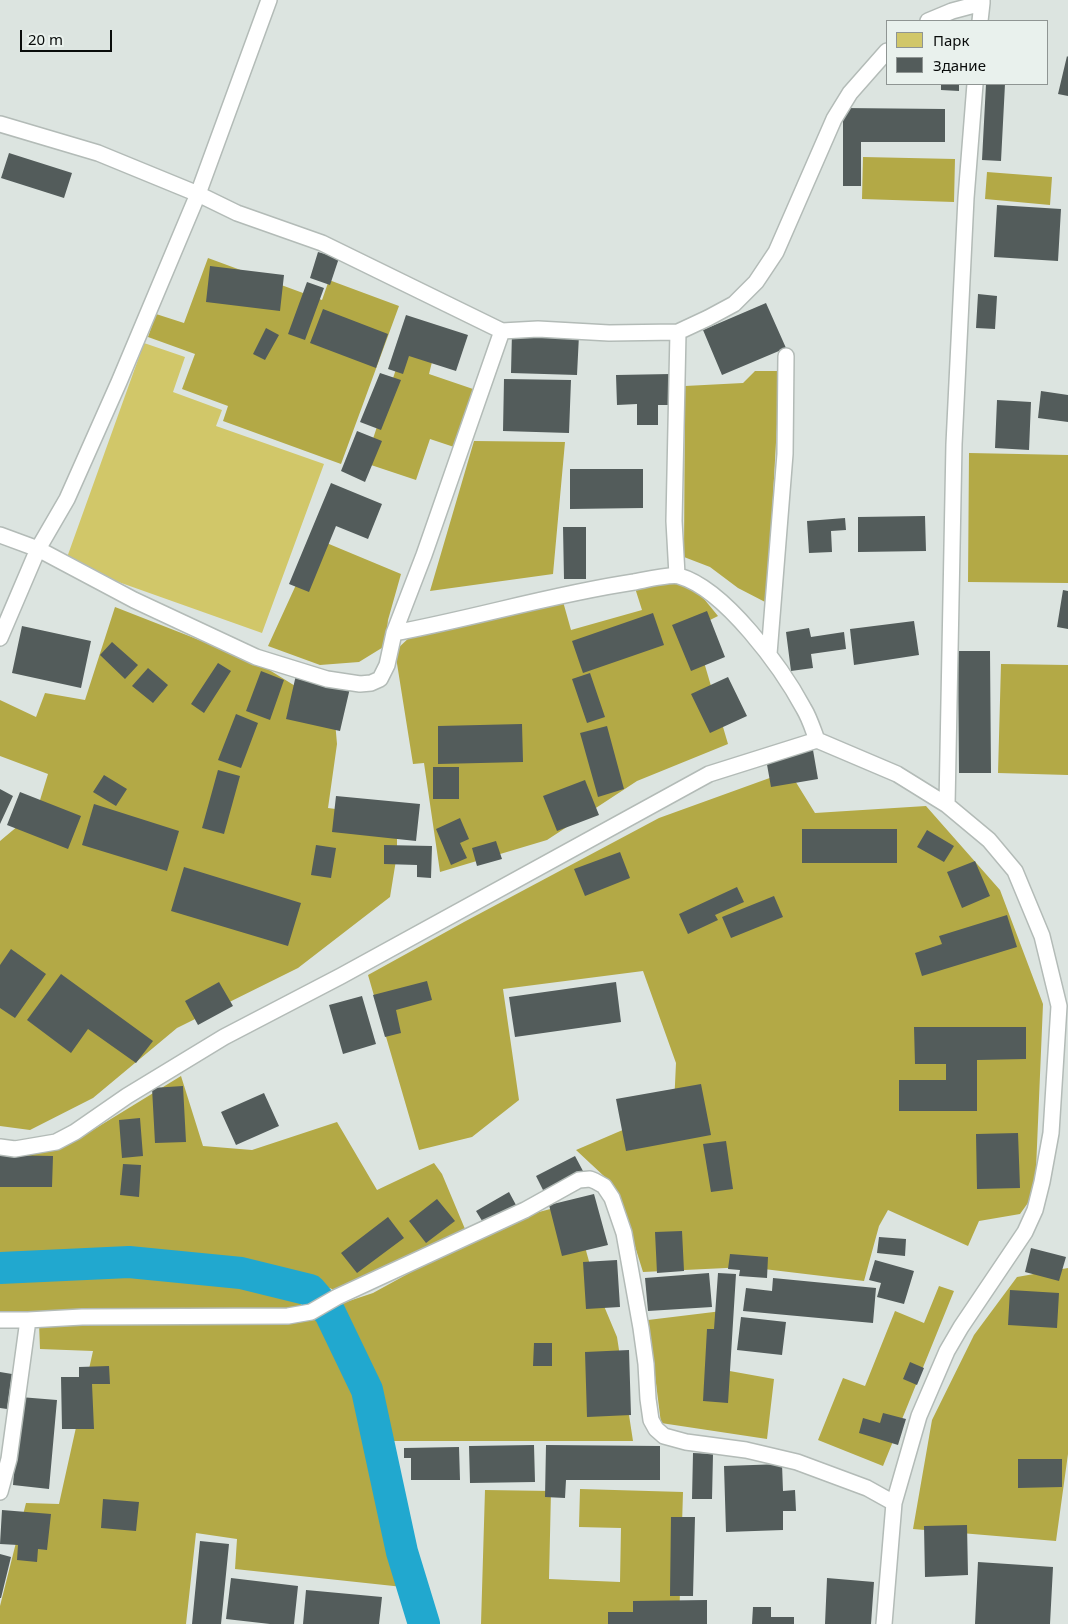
<!DOCTYPE html>
<meta charset="utf-8">
<style>
body{margin:0}
#map{position:relative;width:1068px;height:1624px;overflow:hidden;background:#dce4e0;font-family:"Noto Sans",sans-serif}
canvas{display:block}
.legend{position:absolute;left:886px;top:20px;width:162px;height:65px;box-sizing:border-box;background:#e9f1ed;border:1px solid #8f9593;margin:0;padding:6px 9px;list-style:none;font-size:15px;color:#090c0b}
.legend li{display:flex;align-items:center;gap:10px;height:25px}
.legend b{width:25px;border:1px solid #8f9593}
.scale{position:absolute;left:20px;top:30px;width:92px;height:22px;box-sizing:border-box;border:2px solid #090c0b;border-top:0;padding-left:6px;font-size:15px;line-height:18px;white-space:nowrap;color:#090c0b;-webkit-text-stroke:4px #e9f1ed;paint-order:stroke}
</style>
<div id="map">
<canvas width="1068" height="1624"></canvas>
<ul class="legend">
<li><b style="height:14px;background:#d1c769"></b>Парк</li>
<li><b style="height:14px;background:#535c5b"></b>Здание</li>
</ul>
<div class="scale">20 m</div>
</div>
<script>
const ctx = document.querySelector('canvas').getContext('2d');
ctx.lineJoin = 'round';
function fill(path, color) { ctx.fillStyle = color; ctx.fill(path, 'evenodd'); }
function stroke(path, color, width, dash) { ctx.strokeStyle = color; ctx.lineWidth = width; ctx.lineCap = dash ? 'butt' : 'round'; ctx.setLineDash(dash || []); ctx.stroke(path); }
const green = new Path2D(`
 M144,343L185,357L173,392L222,410L216,426L324,464L262,633L65,563Z`);
const forest = new Path2D(`
 M863,157L955,159L954,202L862,199Z
 M987,172L1052,177L1050,205L985,199Z
 M208,258L322,300L329,280L399,306L341,464L223,421L228,406L182,389L195,354L148,337L156,314L184,323Z
 M402,351L432,362L429,374L473,389L454,447L430,439L416,480L365,463Z
 M755,371H780L767,603L738,588L710,567L684,557L685,386L743,383Z
 M474,441L565,442L553,574L430,591Z
 M969,453L1068,455V583L968,582Z
 M317,539L401,574L388,620L385,646L359,662L320,665L268,646Z
 M647,583H691L718,616L694,628L728,744L637,781L547,840L440,872L424,763L413,764L395,651L412,635L562,598L571,630L642,610L635,588Z
 M115,607L258,663L334,710L337,744L328,808L397,817V854L390,897L298,968L177,1028L93,1098L30,1130L0,1126V841L37,810L48,774L0,756V700L36,717L45,693L85,700Z
 M1001,664L1068,665V775L998,773Z
 M789,771L815,813L926,806L1000,890L1043,1004L1035,1193L1020,1214L979,1221L968,1246L888,1210L879,1226L864,1281L747,1267L643,1272L619,1195L606,1178L576,1150L646,1120L674,1105L676,1063L643,971L503,989L519,1100L472,1137L419,1150L368,975L464,922L659,818Z
 M181,1076L203,1146L252,1150L337,1122L377,1190L434,1163L442,1174L465,1229L390,1269L337,1291L319,1284L206,1262L127,1253L0,1257V1157L75,1141Z
 M573,1203L596,1287L617,1337L633,1441H383L372,1388L337,1305L373,1293L455,1248L539,1212Z
 M130,1267L212,1276L304,1293L306,1302L295,1308L228,1311L0,1314V1272Z
 M1068,1268V1454L1056,1541L913,1529L932,1420L974,1335L1017,1277Z
 M939,1286L954,1291L883,1466L818,1440L843,1378L865,1386L895,1311L924,1323Z
 M722,1311L713,1368L774,1379L767,1439L661,1423L648,1320Z
 M299,1318L329,1320L362,1394L403,1587L235,1569L237,1539L196,1533L186,1624H0V1606L26,1503L59,1504L93,1351L40,1349L39,1323Z
 M580,1489L683,1492L679,1624H481L485,1490L551,1491L549,1579L620,1582L621,1528L579,1527Z`);
const canal = new Path2D(`
 M0,1268L129,1262L241,1273L310,1290L330,1313L367,1390L402,1552L424,1624`);
const building = new Path2D(`
 M1067,56L1068,57V96L1058,94Z
 M941,84H959V91L941,90Z
 M986,84H1005L1001,161L982,160Z
 M843,108L945,109V142H861V186H843Z
 M9,153L72,173L64,198L1,178Z
 M997,205L1061,209L1058,261L994,257Z
 M318,252L339,258L330,285L310,278Z
 M210,266L284,275L280,311L206,302Z
 M307,282L324,288L305,340L288,334Z
 M978,294L997,296L995,329L976,328Z
 M766,303L786,348L722,375L703,330Z
 M323,309L388,334L376,368L310,343Z
 M406,315L468,335L456,371L409,356L403,374L388,369Z
 M266,328L279,335L265,360L253,354Z
 M512,332L579,335L577,375L511,373Z
 M380,373L401,380L381,430L360,422Z
 M671,374L672,405H658V425H637V404L617,405L616,375Z
 M504,379L571,380L569,433L503,431Z
 M1041,391L1068,395V422L1038,418Z
 M997,400L1031,402L1029,450L995,448Z
 M357,431L382,441L365,482L341,471Z
 M570,469H643V508L570,509Z
 M331,483L382,504L368,539L336,526L309,592L289,584Z
 M925,516L926,551L858,552V517Z
 M845,518L846,530L831,531L832,552L809,553L807,521Z
 M563,527H586V579H564Z
 M1063,590L1068,591V629L1057,627Z
 M707,611L725,657L691,671L672,625Z
 M653,613L664,645L583,673L572,641Z
 M914,621L919,655L854,665L850,629Z
 M22,626L91,641L81,688L12,673Z
 M809,628L811,637L844,632L846,649L811,654L813,668L791,671L786,632Z
 M112,642L138,665L125,679L100,655Z
 M958,651H990L991,773H959Z
 M218,663L231,671L204,713L191,704Z
 M148,668L168,685L153,703L132,686Z
 M261,671L284,680L270,720L246,711Z
 M590,673L605,717L587,723L572,679Z
 M296,675L350,688L340,731L286,719Z
 M728,677L747,716L710,733L691,694Z
 M236,714L258,723L241,768L218,760Z
 M522,724L523,762L438,764V726Z
 M607,726L624,789L598,797L580,733Z
 M813,750L818,779L771,787L766,759Z
 M433,767H459V799H433Z
 M218,770L240,776L224,834L202,828Z
 M104,775L127,789L116,806L93,792Z
 M585,780L599,815L557,831L543,796Z
 M0,789L13,796L0,824Z
 M20,792L81,816L68,849L7,825Z
 M336,796L420,804L416,841L332,832Z
 M94,804L179,831L167,871L82,845Z
 M460,818L469,839L460,843L467,858L451,865L436,829Z
 M802,829H897V863H802Z
 M927,830L954,846L944,862L917,847Z
 M496,841L502,859L477,866L472,848Z
 M316,845L336,848L331,878L311,875Z
 M384,845L432,846L431,878L417,877V865L384,864Z
 M620,852L630,878L585,896L574,869Z
 M975,861L990,896L962,908L947,872Z
 M184,867L301,903L288,946L171,911Z
 M737,887L744,902L715,915L718,920L688,934L679,914Z
 M774,896L783,917L731,938L722,917Z
 M1007,915L1017,947L922,976L915,953L942,944L939,936Z
 M11,949L46,974L15,1018L0,1008V965Z
 M61,974L153,1041L136,1063L88,1029L71,1053L27,1020Z
 M427,981L432,1000L396,1010L401,1033L385,1037L373,995Z
 M219,982L233,1006L198,1025L185,1001Z
 M616,982L621,1022L515,1037L509,997Z
 M362,996L376,1044L343,1054L329,1005Z
 M914,1027H1026V1059L977,1060V1111H899V1080H946V1064H915Z
 M701,1084L711,1135L626,1151L616,1099Z
 M183,1086L186,1142L155,1143L152,1088Z
 M264,1093L279,1126L236,1145L221,1112Z
 M140,1118L143,1156L122,1158L119,1120Z
 M1018,1133L1020,1188L977,1189L976,1134Z
 M726,1141L733,1189L711,1192L703,1144Z
 M0,1155L53,1156L52,1187H0Z
 M575,1156L583,1171L544,1192L536,1176Z
 M123,1164L141,1165L139,1197L120,1195Z
 M509,1192L516,1205L484,1224L476,1211Z
 M594,1194L608,1245L562,1256L549,1205Z
 M437,1199L455,1221L426,1243L409,1221Z
 M388,1217L404,1238L357,1273L341,1253Z
 M682,1231L684,1271L657,1273L655,1232Z
 M879,1237L906,1239L905,1256L877,1253Z
 M1031,1248L1066,1257L1059,1281L1025,1272Z
 M730,1254L768,1257L767,1278L739,1276L740,1270L728,1269Z
 M617,1260L620,1307L586,1309L583,1262Z
 M875,1260L914,1271L904,1304L877,1297L881,1283L869,1280Z
 M709,1273L712,1307L648,1311L645,1278Z
 M718,1273L736,1274L728,1403L703,1401L707,1329H714Z
 M773,1278L876,1288L873,1323L743,1311L746,1288L772,1291Z
 M1010,1290L1059,1293L1057,1328L1008,1325Z
 M741,1317L786,1322L782,1355L737,1350Z
 M534,1343H552V1366H533Z
 M629,1350L631,1415L587,1417L585,1352Z
 M910,1362L924,1368L917,1385L903,1379Z
 M109,1366L110,1384H92L94,1429H62L61,1377H79V1367Z
 M0,1372L12,1374L7,1409L0,1408Z
 M20,1397L57,1400L49,1489L13,1485Z
 M883,1413L906,1419L898,1445L859,1433L863,1418L880,1423Z
 M534,1445L535,1482L470,1483L469,1446Z
 M546,1445L660,1446V1480H566L565,1498L545,1497Z
 M459,1447L460,1480H411V1458H404V1448Z
 M693,1453L713,1454L712,1499H692Z
 M1018,1459H1062V1487L1018,1488Z
 M782,1464L783,1491L795,1490L796,1511H783V1530L726,1532L724,1466Z
 M103,1499L139,1502L136,1531L101,1528Z
 M2,1510L51,1514L47,1550L38,1549L37,1562L17,1560L18,1545L0,1544Z
 M671,1517H695L693,1596H670Z
 M967,1525L968,1575L925,1577L924,1526Z
 M200,1541L229,1544L221,1624H192Z
 M0,1554L11,1557L1,1598H0Z
 M978,1562L1053,1567L1050,1624H975Z
 M231,1578L298,1586L294,1624H270L226,1619Z
 M827,1578L874,1582L871,1624H825Z
 M306,1590L382,1597L379,1624H303Z
 M707,1600V1624H608V1612H633V1601Z
 M753,1607H771V1617H794V1624H752Z`);
const lane = new Path2D(`
 M928,21L952,11L982,3V0
 M980,21L982,3
 M0,124L98,153L198,194L237,213L322,243L502,331L538,329L609,333L678,332L708,318L734,304L756,282L776,252L834,119L850,93L887,51
 M0,535L38,549L134,600L256,657L327,679L360,684L371,683L380,679L387,665L394,633C475,618 553,594 634,582C645,580 669,574 679,576C725,589 782,668 804,709C810,719 813,730 817,740
 M677,575L674,521L678,332
 M394,633L424,555L502,331
 M0,638L38,549L67,499L119,382L198,194L269,0
 M769,654L785,454L786,356
 M947,805L954,444L966,198L975,84
 M0,1147L15,1149L56,1142L75,1132L127,1096L224,1037L341,976L709,774L817,740L897,774L947,805L989,840L1015,871L1042,936L1059,1006L1051,1133L1042,1182L1035,1210L1025,1232L961,1327L947,1351L919,1416L894,1503L884,1624
 M0,1320H28L82,1317L288,1316L311,1312L337,1297L525,1210L579,1180L590,1179L595,1181L604,1186L612,1198L624,1233L641,1328L646,1364L648,1399L651,1420L656,1429L664,1436L686,1442L746,1450L797,1462L867,1488L894,1503
 M0,1492L9,1459L28,1320`);
fill(green, '#d1c769');
fill(forest, '#b3a946');
stroke(canal, '#21a8cf', 32);
fill(building, '#535c5b');
stroke(lane, '#b3bbb7', 18);
stroke(lane, '#fff', 15);
</script>
